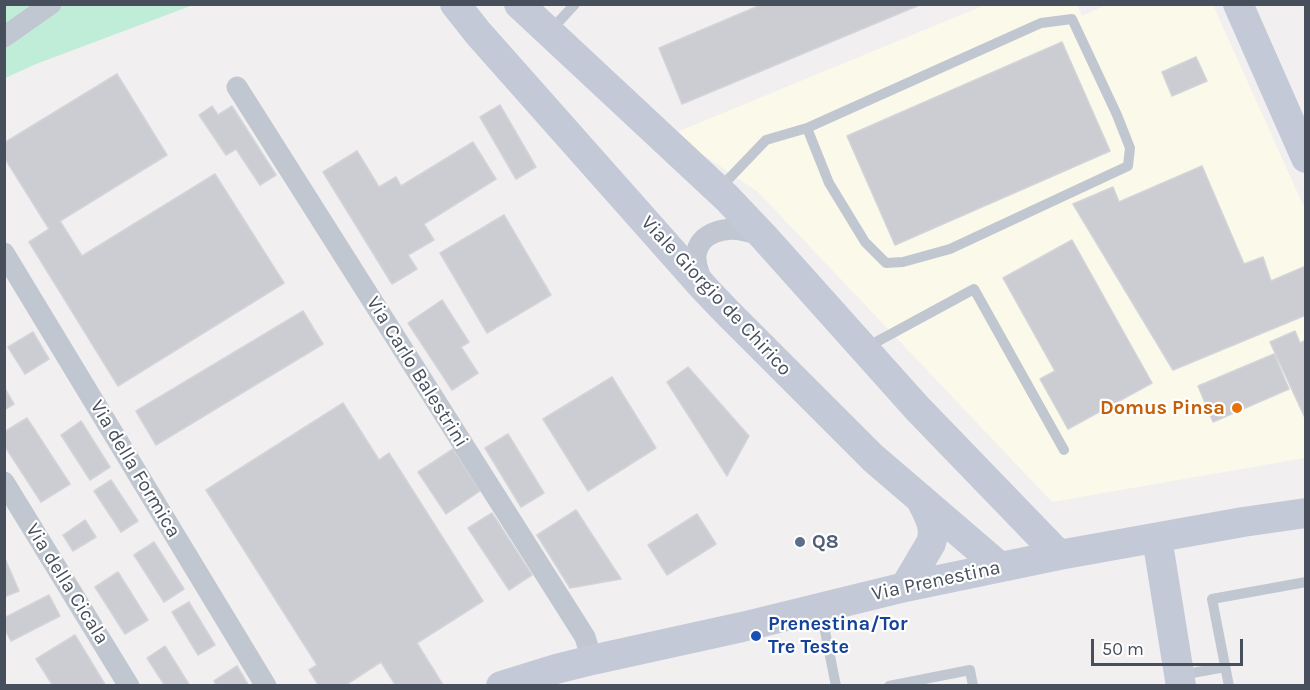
<!DOCTYPE html>
<style>
body{margin:0}
#map{position:relative;width:1310px;height:690px;overflow:hidden;background:#f1efef;font-family:Karla,sans-serif}
canvas{display:block}
.frame{position:absolute;inset:0;border:6px solid #484f5c;pointer-events:none}
.scale{position:absolute;left:1091px;top:639px;width:152px;height:27px;box-sizing:border-box;border:3px solid #484f5c;border-top:0;padding-left:8px;font-size:18px;line-height:21px;white-space:nowrap;color:#484f5c;-webkit-text-stroke:4px #fff;paint-order:stroke}
</style>
<div id="map">
<canvas width="1310" height="690"></canvas>
<div class="frame"></div>
<div class="scale">50 m</div>
</div>
<script>
const ctx = document.querySelector('canvas').getContext('2d');
ctx.lineJoin = 'round';
function fill(path, color) { ctx.fillStyle = color; ctx.fill(path, 'evenodd'); }
function stroke(path, color, width, dash) { ctx.strokeStyle = color; ctx.lineWidth = width; ctx.lineCap = dash ? 'butt' : 'round'; ctx.setLineDash(dash || []); ctx.stroke(path); }
function drawText(font, color, halo, rows, align = 'center') {
  ctx.font = font + ' Karla,sans-serif'; ctx.lineWidth = 4.5; ctx.setLineDash([]); ctx.textBaseline = 'middle'; ctx.strokeStyle = halo; ctx.fillStyle = color; for (const [text, x, y, turn = 0] of rows) {
    ctx.save(); ctx.translate(x, y); ctx.rotate((+turn || 0) * Math.PI / 180); ctx.textAlign = isNaN(turn) ? turn : align; if (halo) ctx.strokeText(text, 0, 0); ctx.fillText(text, 0, 0); ctx.restore();
  }
}
const commercial = new Path2D(`
 M985,5H1077L1082,16L1106,5H1213L1305,209V458L1052,502L758,192L672,134Z`);
const green = new Path2D(`
 M4,5H193L36,64L5,78Z`);
const building = new Path2D(`
 M763,4H922L682,104L659,48Z
 M1062,42L1110,151L895,245L847,136Z
 M1196,57L1207,81L1172,96L1162,72Z
 M117,74L167,155L60,221L82,256L215,174L284,283L118,386L29,242L49,229L4,157V143Z
 M500,105L536,167L516,179L480,117Z
 M212,106L218,115L232,106L276,175L260,185L236,149L226,155L199,115Z
 M473,142L496,179L424,224L434,240L408,255L417,269L392,284L323,172L357,151L379,187L396,177L401,186Z
 M1202,166L1244,264L1263,257L1271,281L1306,266V315L1173,370L1073,204L1113,187L1119,202Z
 M504,215L551,295L487,333L440,253Z
 M1072,240L1152,383L1068,429L1040,379L1055,371L1003,278Z
 M442,300L469,342L461,347L478,373L452,390L408,323Z
 M303,311L323,344L156,445L136,411Z
 M1295,331L1300,343L1306,340V420L1270,342Z
 M33,332L49,359L25,374L8,347Z
 M1274,354L1289,389L1213,422L1198,386Z
 M688,367L749,436L727,476L667,382Z
 M612,377L656,448L588,491L543,419Z
 M4,387L14,404L4,410Z
 M343,403L379,460L389,453L483,601L417,643L443,685L396,686L381,662L344,686H319L309,670L317,665L206,490Z
 M27,418L70,484L41,502L4,445V432Z
 M81,421L110,467L90,480L61,435Z
 M508,434L544,493L521,507L485,448Z
 M453,449L480,491L446,514L418,472Z
 M111,480L138,521L121,532L94,491Z
 M576,510L621,579L570,588L537,535Z
 M492,513L532,575L509,590L468,528Z
 M697,514L716,544L667,575L648,545Z
 M85,520L96,537L73,551L63,535Z
 M154,542L184,589L164,602L134,555Z
 M4,556L19,591L4,597Z
 M118,572L148,620L125,634L95,587Z
 M49,595L60,616L11,641L4,628V618Z
 M189,602L215,645L198,655L172,612Z
 M75,635L106,686H53L36,659Z
 M165,646L190,686H165L147,658Z
 M237,666L249,686H217L214,681Z`);
const lane = new Path2D(`
 M551,30L575,4
 M719,189L766,140L807,128L829,183L865,242L886,263L903,262L950,249L1128,166L1130,148L1117,115L1072,19L1041,23L807,128
 M867,347L974,289L1064,450
 M821,611L836,686
 M1181,675L1225,667
 M889,686L970,670L973,686
 M1229,686L1212,599L1306,582`);
const street = new Path2D(`
 M4,37L51,4
 M237,87L585,637L592,660
 M4,253L266,686
 M703,283C699,274 695,265 696,255C699,232 726,226 745,231C751,232 757,235 763,237
 M4,482L129,686`);
const secondary = new Path2D(`
 M455,4L478,33L705,289L727,312L873,458L1000,567
 M519,4L727,198L764,237L917,408L1059,555
 M1238,4L1306,158
 M1157,538L1181,686
 M905,587L931,543C937,527 927,512 920,498
 M501,686L556,669L592,660L742,627L905,587L1059,555L1243,522L1306,513`);
const markers = [
 [1237,408,6,"#e8710a"],
 [800,542,6,"#5c6f8a"],
 [756,636,6,"#1a4fb4"]
];
const streetNames = [
 ["Viale Giorgio de Chirico",716,296,47],
 ["Via Carlo Balestrini",417,372,58],
 ["Via della Formica",135,469,59],
 ["Via Prenestina",936,581,-12],
 ["Via della Cicala",67,584,58]
];
const foodNames = [
 ["Domus Pinsa",1225,408]
];
const serviceNames = [
 ["Q8",812,542]
];
const transitNames = [
 ["Prenestina/Tor",768,624],
 ["Tre Teste",768,647]
];
fill(commercial, '#fbf9e9');
fill(green, '#c0edd8');
fill(building, '#cccdd3');
stroke(building, '#d3d4da', 1.5);
stroke(lane, '#c0c7d0', 10);
stroke(street, '#c0c7d0', 21);
stroke(secondary, '#c3c9d7', 30);
for (const [x, y, r, color] of markers) { const dot = new Path2D(); dot.arc(x, y, r, 0, 2 * Math.PI); ctx.fillStyle = color; ctx.fill(dot); stroke(dot, '#fff', 2); }
drawText('20px', '#484f5c', '#fff', streetNames);
drawText('bold 20px', '#c56008', '#fff', foodNames, 'right');
drawText('bold 20px', '#4e5e75', '#fff', serviceNames, 'left');
drawText('bold 20px', '#164399', '#fff', transitNames, 'left');
</script>
